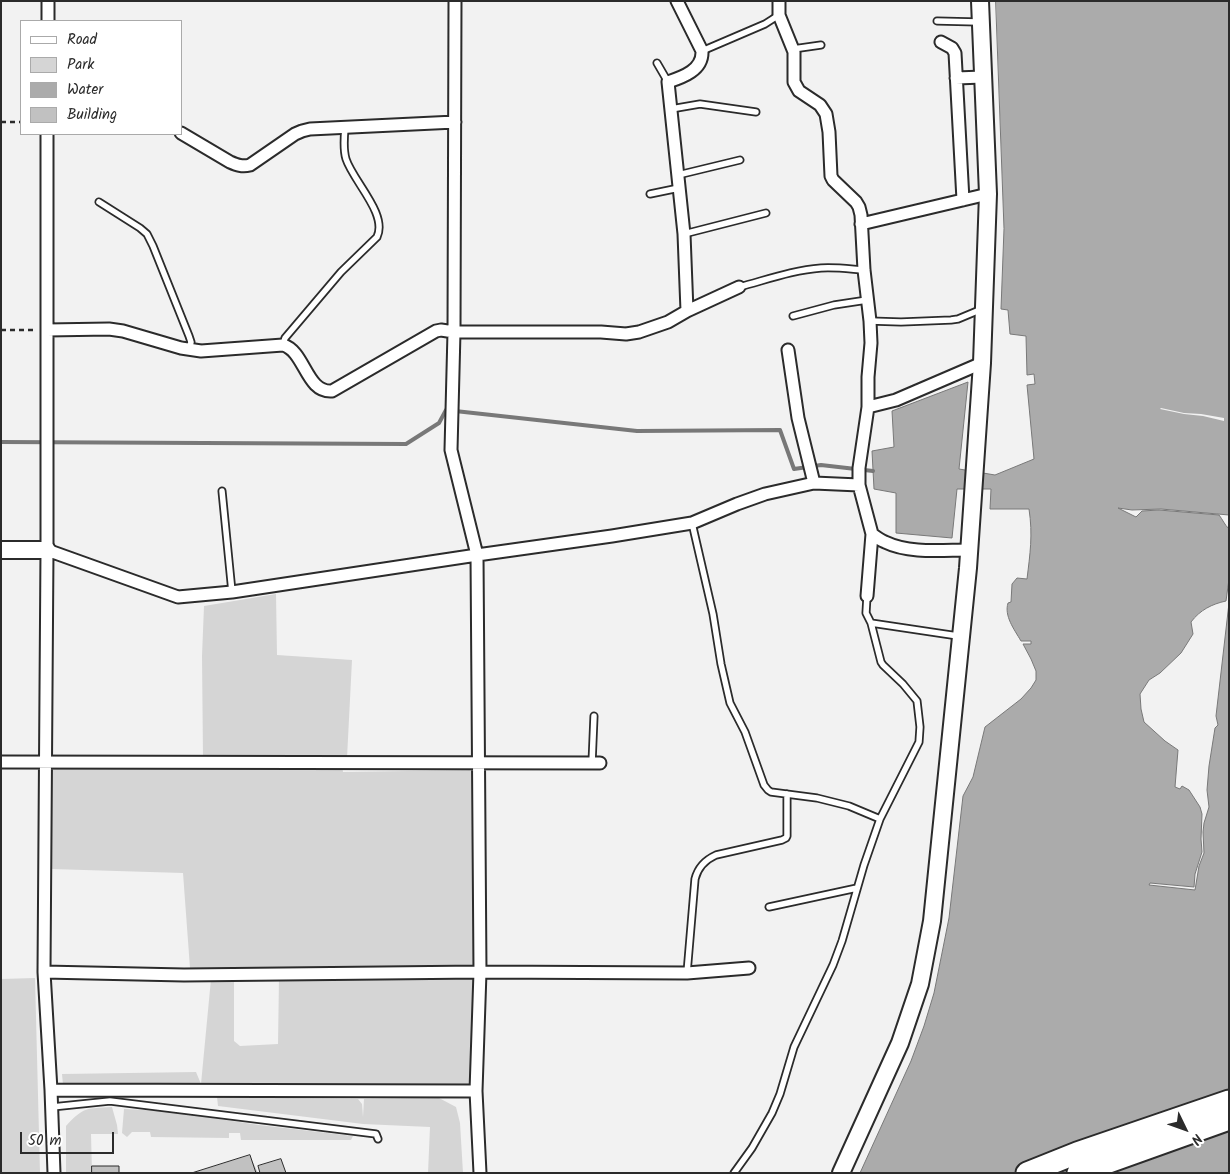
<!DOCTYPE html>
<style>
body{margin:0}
#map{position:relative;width:1230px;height:1174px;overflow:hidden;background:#f2f2f2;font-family:Kalam,sans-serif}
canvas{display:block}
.frame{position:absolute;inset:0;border:2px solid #2b2b2b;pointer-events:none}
.legend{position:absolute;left:20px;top:20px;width:162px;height:115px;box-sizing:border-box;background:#fff;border:1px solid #aaa;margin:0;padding:6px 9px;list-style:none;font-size:15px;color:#2b2b2b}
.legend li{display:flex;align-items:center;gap:10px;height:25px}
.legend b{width:25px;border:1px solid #aaa}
.north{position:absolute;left:1160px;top:1104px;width:50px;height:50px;-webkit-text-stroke:4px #fff;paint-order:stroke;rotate:132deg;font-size:14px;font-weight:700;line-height:20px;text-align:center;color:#2b2b2b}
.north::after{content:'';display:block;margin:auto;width:18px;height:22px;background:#2b2b2b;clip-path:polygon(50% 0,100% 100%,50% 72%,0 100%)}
.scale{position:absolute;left:20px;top:1132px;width:94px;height:22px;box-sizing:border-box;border:2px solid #2b2b2b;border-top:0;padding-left:6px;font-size:15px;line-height:18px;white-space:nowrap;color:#2b2b2b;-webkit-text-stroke:4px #fff;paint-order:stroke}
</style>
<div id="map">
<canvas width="1230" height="1174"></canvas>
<div class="frame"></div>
<ul class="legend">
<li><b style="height:6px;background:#fff"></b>Road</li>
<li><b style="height:14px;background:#d5d5d5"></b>Park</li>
<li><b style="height:14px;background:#ababab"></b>Water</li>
<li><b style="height:14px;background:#c1c1c1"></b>Building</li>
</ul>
<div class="north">N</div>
<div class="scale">50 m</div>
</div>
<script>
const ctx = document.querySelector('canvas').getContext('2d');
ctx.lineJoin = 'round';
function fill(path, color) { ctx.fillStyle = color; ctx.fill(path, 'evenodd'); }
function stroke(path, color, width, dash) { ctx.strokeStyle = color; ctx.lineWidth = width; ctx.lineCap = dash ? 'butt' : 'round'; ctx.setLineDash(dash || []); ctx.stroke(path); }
const green = new Path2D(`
 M276,594L277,655L352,660L347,758H203L202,656L204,606Z
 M342,765L343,772L471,770L474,967L190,968L183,873L51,869V769Z
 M475,977L472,1084L63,1085L62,1074L196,1072L201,1084L211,979L234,981V1041L240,1046L278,1044L279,978Z
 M35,978L40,1173H1V979Z
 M217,1097L358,1099L362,1104L363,1117L364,1099L439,1098L456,1107L460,1123L463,1173H428L430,1127L363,1124L218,1106Z
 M112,1107L117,1125L118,1134H91L92,1173H66V1126C84,1106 87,1109 112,1107Z
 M124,1109L166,1111L259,1125L353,1136L351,1140H241L240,1133H229V1138L151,1137L150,1132H132L127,1137L122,1133Z`);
const water = new Path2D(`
 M996,1H1229V515L1161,509L1132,510L1118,508L1136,517L1142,511L1159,510L1219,515C1223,520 1224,524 1229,529V579L1226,601C1212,604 1200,610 1191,622L1193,634L1181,653L1160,673L1149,680L1140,694L1141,709L1144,722L1165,741L1178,750L1175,787L1180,789L1182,786L1189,790L1200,807L1202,814L1201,839L1202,852L1195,874L1194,887L1150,883L1149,885L1195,890L1199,866L1204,853L1203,832L1204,823L1209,807L1207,790L1209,766L1215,728L1218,725L1216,716L1229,603V1173H860L911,1061L924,1026L934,993L949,918L963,796L973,777L985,727L1021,699L1031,688L1036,680V671L1031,659L1023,644H1031V641H1021C1014,629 1004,616 1008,603L1011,602L1012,584L1017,578L1027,579C1030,554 1033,535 1029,509H990L991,489H957L952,538L896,533V493L874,489L872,451L894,447L892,411L968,382L959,469L995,475L1034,459L1027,385L1035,384L1034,374L1027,375L1026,336L1010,334L1008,310L1001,309L1004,229Z`);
const pier = new Path2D(`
 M1161,408L1184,413L1201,414L1224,418V421L1203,416L1184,414L1160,409Z`);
const shadow = new Path2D(`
 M250,1156L258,1173H196Z`);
const stream = new Path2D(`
 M1,442L406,444L439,423L446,410L637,431L780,430L794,469L821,465L873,471`);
const building = new Path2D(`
 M250,1155L256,1173H192Z
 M281,1159L286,1173H260L258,1166Z
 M92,1166H119V1173H92Z`);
const path = new Path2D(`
 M1,122H21
 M1,330H37`);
const lane = new Path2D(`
 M937,21L978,22
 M793,49L821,45
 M702,51L765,24L779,15
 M657,63L668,82
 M671,109L700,104L756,112
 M678,175L740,160
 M650,194L679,188
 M99,202L140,228L147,234L153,246L189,336L191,342L189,350
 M684,234L766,213
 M739,287C766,280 793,270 821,268C835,267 850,269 864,270
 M793,316L834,305L867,300
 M870,321L901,322L951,320L958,319L982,309
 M283,345L285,338L341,272L377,237C388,214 353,181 346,159C343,149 344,138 345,128
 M222,491L232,592
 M692,523L713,614L721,664L730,703L745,732L764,785L768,790L771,792L817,798L849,806L880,819
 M871,623L958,636
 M592,763L594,716
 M769,907L857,888
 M687,973L695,879C698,867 705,860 716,855L782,840L786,838L787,836V794
 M52,1107L110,1101L376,1134L378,1139
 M734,1173L752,1148L772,1113L780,1094L794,1047L833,965L842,941L864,865L880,819L919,742L920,727L917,701L903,684L883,665L881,662L871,623L866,613L867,596`);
const street = new Path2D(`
 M455,1L454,332L451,450L477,555L480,972L476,1091L480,1173
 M677,1L702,51C703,70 683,77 668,82L684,234L687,311
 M779,1V15L794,52V82L799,91L820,105L826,114L829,132L831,176L833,180L856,202L859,207L861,215L864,270L870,321L871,343L868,377V407L859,468V485L872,534L867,596
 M48,21V1
 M941,42L952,48L955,53L963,200
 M956,78L983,77
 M181,133L230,162C237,165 242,167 250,165L295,134L302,131L310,129L455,122
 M47,134V550L44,972L51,1090L54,1173
 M861,224L988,194
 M47,330L109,329L123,331L181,348L201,351L283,345C305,351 306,393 332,391L436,331L441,330L454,332H601L626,334L639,332L668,322L687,311L739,287
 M788,350L798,418L814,483
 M868,407L896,400L982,363
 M872,534C876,537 880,540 885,542C910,554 942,550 969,550
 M47,550L178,597L232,592L477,555L612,536L692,523L737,504L765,494L814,483L859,485
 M1,762L600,763
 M44,972L184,975L480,972L687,973L749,968
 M51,1090L476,1091`);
const secondary = new Path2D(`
 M1,550H47
 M841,1173L900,1043L920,984L932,921L968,568L982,363L988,194L980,1`);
const highway = new Path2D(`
 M1027,1173L1077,1153L1229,1101
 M1078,1173L1229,1119`);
fill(green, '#d5d5d5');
fill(water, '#ababab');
stroke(water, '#787878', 1);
fill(pier, '#f2f2f2');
fill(shadow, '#0003');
stroke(stream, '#787878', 4);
fill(building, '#c1c1c1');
stroke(building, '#2b2b2b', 1);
stroke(lane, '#2b2b2b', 9);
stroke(street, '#2b2b2b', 15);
stroke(secondary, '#2b2b2b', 20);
stroke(highway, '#2b2b2b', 25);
stroke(path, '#2b2b2b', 2.5, [5, 4]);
stroke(lane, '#fff', 5.5);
stroke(street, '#fff', 11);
stroke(secondary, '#fff', 16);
stroke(highway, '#fff', 21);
</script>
